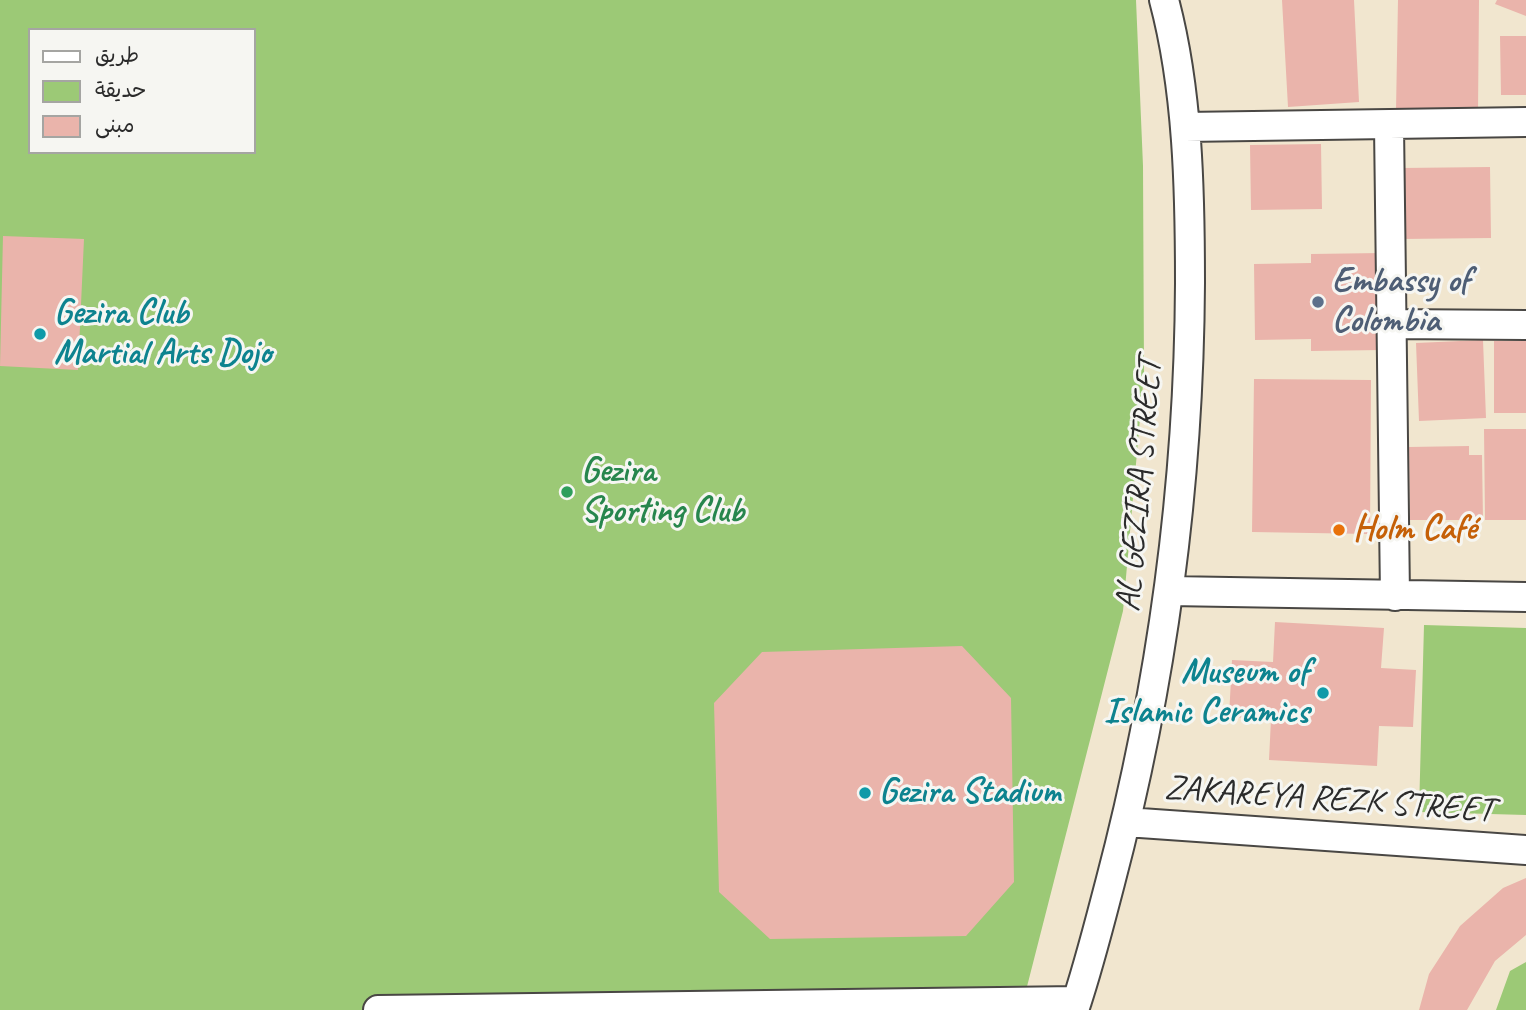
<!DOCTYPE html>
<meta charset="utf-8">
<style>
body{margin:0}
#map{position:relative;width:1526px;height:1010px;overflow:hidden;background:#f1e6cf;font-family:Caveat,"Playpen Sans Arabic",sans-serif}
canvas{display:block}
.legend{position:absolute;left:28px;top:28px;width:228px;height:126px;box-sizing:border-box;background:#f6f6f2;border:2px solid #a5a5a2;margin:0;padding:9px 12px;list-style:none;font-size:21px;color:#2b2b2b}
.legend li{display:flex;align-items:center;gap:14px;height:35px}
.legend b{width:35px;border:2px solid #a5a5a2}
</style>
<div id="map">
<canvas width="1526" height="1010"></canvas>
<ul class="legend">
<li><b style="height:9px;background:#fff"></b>طريق</li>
<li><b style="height:19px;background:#9cc976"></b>حديقة</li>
<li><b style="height:19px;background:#eab4ab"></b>مبنى</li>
</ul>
</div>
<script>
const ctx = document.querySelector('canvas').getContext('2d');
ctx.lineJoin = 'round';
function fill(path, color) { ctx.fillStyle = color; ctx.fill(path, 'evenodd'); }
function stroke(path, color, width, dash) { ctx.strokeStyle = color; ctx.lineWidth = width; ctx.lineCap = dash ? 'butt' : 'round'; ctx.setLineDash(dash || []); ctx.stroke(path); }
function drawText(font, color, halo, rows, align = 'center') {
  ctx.font = font + ' Caveat,sans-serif'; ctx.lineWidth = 6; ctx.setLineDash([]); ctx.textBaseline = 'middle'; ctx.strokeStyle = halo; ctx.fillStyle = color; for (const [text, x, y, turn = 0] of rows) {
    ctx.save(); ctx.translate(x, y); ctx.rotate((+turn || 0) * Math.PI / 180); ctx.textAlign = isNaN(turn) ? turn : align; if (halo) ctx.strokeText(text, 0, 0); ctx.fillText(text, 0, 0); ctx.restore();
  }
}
const green = new Path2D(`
 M0,0H1136L1143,166L1144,373L1123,611L1021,1010H0ZM30,30H254V152H30Z
 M1424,625L1526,628V815L1419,812Z
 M1526,962V1010H1496L1510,971Z`);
const building = new Path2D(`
 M1282,0H1354L1359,102L1288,107Z
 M1398,0H1479L1478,111L1396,110Z
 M1497,0H1526V16L1495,4Z
 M1500,36H1526V95H1501Z
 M1321,144L1322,209L1251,210L1250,145Z
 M1490,167L1491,238L1402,239V168Z
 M3,236L84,239L78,370L0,366Z
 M1381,253L1382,350L1311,351V339L1255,340L1254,264L1311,263V254Z
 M1483,340L1486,418L1419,421L1416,343Z
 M1494,341H1526V413H1494Z
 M1254,379L1371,380L1370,534L1252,532Z
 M1484,429H1526V520H1485Z
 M1469,446V455H1482L1483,520H1410L1409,447Z
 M1275,622L1384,628L1381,668L1416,670L1413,727L1379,726L1377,766L1269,760L1271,719L1229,717L1232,660L1273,662Z
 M962,646L1011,698L1014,882L966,936L770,939L719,892L714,703L762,652Z
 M1526,878V935L1495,961L1467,1010H1419L1429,974L1460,926L1503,888Z`);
const minor = new Path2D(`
 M1389,126L1395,596
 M1185,127L1526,122
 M1392,324L1526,325
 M1170,591L1526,597
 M1126,822L1526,850
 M378,1010L1077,1001
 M1074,1010C1088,969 1099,925 1110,883C1162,686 1189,487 1190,283C1190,190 1188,90 1164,0`);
const markers = [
 [1318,302,7,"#5c6f8a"],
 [40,334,7,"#0f9aa8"],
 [567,492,7,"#2e9e5b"],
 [1339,530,7,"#e8710a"],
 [1323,693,7,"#0f9aa8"],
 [865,793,7,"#0f9aa8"]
];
const serviceNames = [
 ["Embassy of",1332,282],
 ["Colombia",1332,322]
];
const cultureNames = [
 ["Gezira Club",54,314],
 ["Martial Arts Dojo",54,354],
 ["Museum of",1309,673,"right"],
 ["Islamic Ceramics",1309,713,"right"],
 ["Gezira Stadium",879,793]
];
const leisureNames = [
 ["Gezira",581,472],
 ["Sporting Club",581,512]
];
const streetNames = [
 ["AL GEZIRA STREET",1140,485,-85],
 ["ZAKAREYA REZK STREET",1329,800,4]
];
const foodNames = [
 ["Holm Café",1353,530]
];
fill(green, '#9cc976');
fill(building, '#eab4ab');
stroke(minor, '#494744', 32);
stroke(minor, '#fff', 28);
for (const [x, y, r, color] of markers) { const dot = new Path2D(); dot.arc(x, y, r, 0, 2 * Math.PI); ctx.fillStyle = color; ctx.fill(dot); stroke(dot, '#f6f6f2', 2.5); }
drawText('bold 35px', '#4e5e75', '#f6f6f2', serviceNames, 'left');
drawText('bold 35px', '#0d838f', '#f6f6f2', cultureNames, 'left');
drawText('bold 35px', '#27864d', '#f6f6f2', leisureNames, 'left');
drawText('35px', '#2b2b2b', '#f6f6f2', streetNames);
drawText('bold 35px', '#c56008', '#f6f6f2', foodNames, 'left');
</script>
